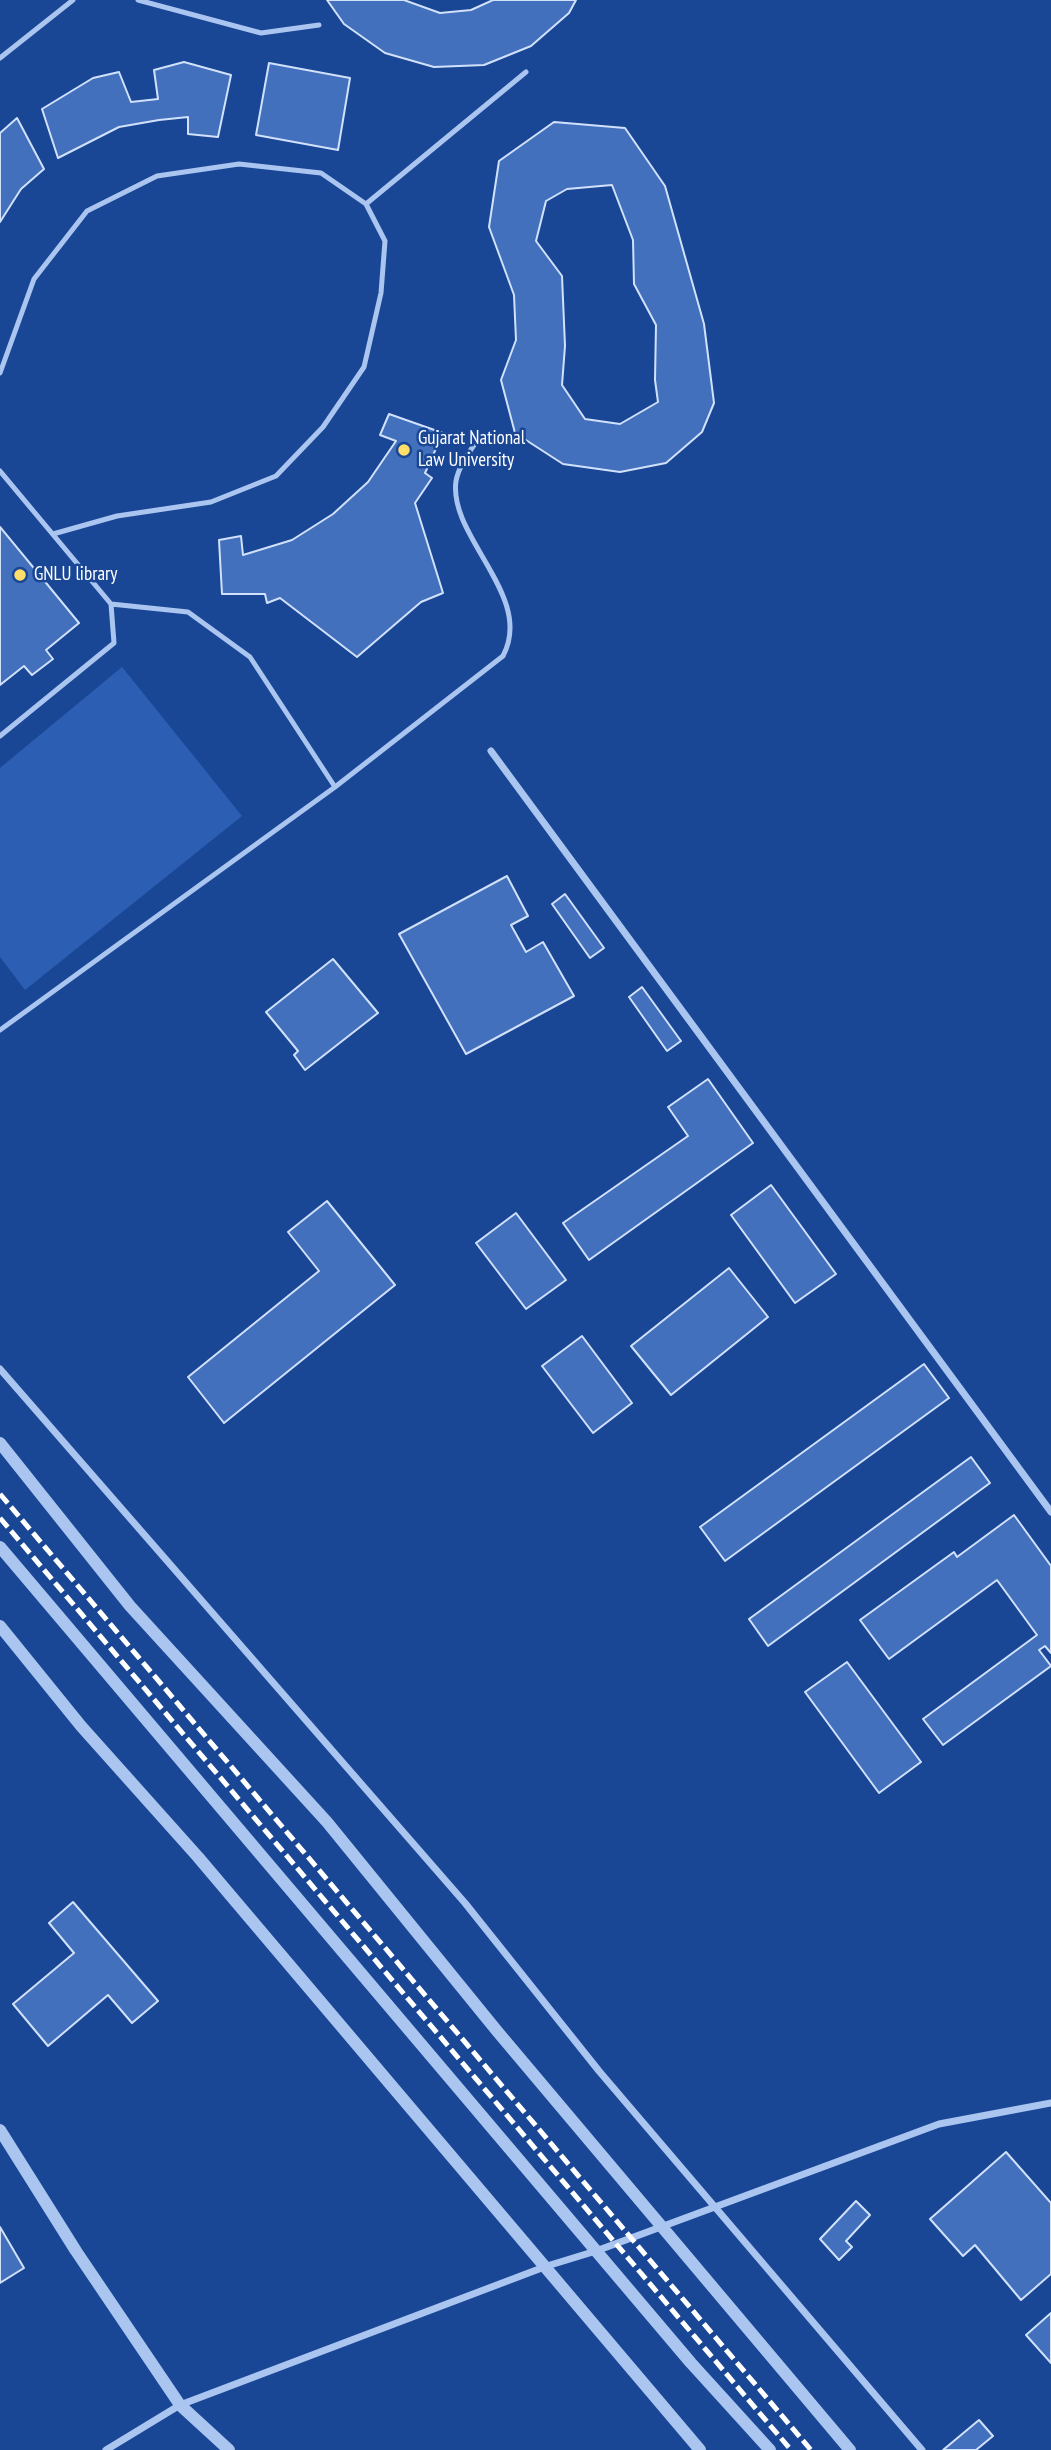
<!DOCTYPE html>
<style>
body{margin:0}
canvas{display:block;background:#194695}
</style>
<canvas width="1051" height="2450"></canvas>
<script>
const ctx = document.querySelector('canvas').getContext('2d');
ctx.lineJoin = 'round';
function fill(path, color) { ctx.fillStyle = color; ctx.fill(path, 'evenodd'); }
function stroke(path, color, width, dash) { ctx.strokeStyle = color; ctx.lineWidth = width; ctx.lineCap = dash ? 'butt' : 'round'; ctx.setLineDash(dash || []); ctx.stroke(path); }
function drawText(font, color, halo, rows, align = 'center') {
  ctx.font = font + ' "PT Sans Narrow",sans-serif'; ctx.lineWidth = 5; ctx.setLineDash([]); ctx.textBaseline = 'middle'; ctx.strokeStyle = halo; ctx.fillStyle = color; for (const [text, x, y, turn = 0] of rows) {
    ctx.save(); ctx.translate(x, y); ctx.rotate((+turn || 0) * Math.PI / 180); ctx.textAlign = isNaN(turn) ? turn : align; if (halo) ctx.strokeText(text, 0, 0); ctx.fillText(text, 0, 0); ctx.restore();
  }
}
const green = new Path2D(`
 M122,667L242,816L25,990L0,957V768Z`);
const building = new Path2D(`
 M327,0H404L440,13L471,10L493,0H576L569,13L531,46L484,65L434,67L385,53L344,24Z
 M184,62L231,75L218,137L188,134V117L159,120L119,127L58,158L42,109L93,78L119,72L131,102L158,99L154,70Z
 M269,63L350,78L338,150L256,135Z
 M17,118L44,169L21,189L0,222V133Z
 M554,122L625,128L665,186L704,324L714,403L702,432L666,463L620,472L563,464L515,433L501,380L516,340L514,295L489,227L499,161ZM612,185L633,240L634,284L656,325L655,380L658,402L620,424L585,419L562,385L565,346L562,276L536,241L546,201L567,189Z
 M389,414L443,433L425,473L432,478L415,503L443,593L421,602L357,657L280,598L267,603L265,594H222L219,540L241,536L243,555L292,540L333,514L368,482L396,441L380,435Z
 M0,527L79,623L46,650L53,659L32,675L24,666L0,685Z
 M507,876L528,916L511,925L526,952L543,942L574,996L466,1054L399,934Z
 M565,894L604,948L590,958L552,904Z
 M333,959L378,1013L305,1070L294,1055L298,1051L266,1012Z
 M642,987L681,1041L667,1051L629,997Z
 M708,1079L753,1143L589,1260L563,1223L688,1136L668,1107Z
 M771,1185L836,1274L795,1303L731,1215Z
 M327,1201L395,1285L224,1423L188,1377L319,1271L288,1232Z
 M516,1213L566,1280L526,1309L476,1243Z
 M729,1268L768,1317L671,1395L631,1346Z
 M582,1336L632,1403L593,1433L542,1366Z
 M924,1364L949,1398L725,1561L700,1527Z
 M971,1457L990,1483L768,1646L749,1619Z
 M1014,1515L1051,1566V1653L1045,1646L1039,1650L1051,1666L943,1745L923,1719L1037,1635L997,1580L889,1659L860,1620L954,1552L957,1557Z
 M847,1662L921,1762L879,1793L805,1692Z
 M73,1902L158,2001L132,2023L108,1995L48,2046L13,2004L74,1953L49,1923Z
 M1006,2152L1051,2203V2274L1021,2300L975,2245L963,2256L930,2219Z
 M856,2201L870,2215L846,2241L852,2247L839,2260L820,2239Z
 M0,2227L24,2268L0,2283Z
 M1051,2313V2363L1026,2335Z
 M979,2420L993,2436L976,2450H943Z`);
const service = new Path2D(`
 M138,0L261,33L319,25
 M0,58L73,0
 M366,204L526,72
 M0,373L34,279L87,211L157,176L239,164L321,173L366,204L385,241L381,293L364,367L323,427L276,476L211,502L117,516L53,534
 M0,471L111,604L114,643L0,736
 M111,604L188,612L250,657L335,787
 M0,1030L335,787L503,656C535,596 448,537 456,481C459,465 470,451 479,438`);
const minor = new Path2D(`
 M491,751L1051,1512
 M0,1369L465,1903L599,2071L922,2450
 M106,2450L180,2405L547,2266L596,2251L939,2124L1051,2103`);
const tertiary = new Path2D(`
 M0,1443L130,1606L327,1822L497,2031L850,2450
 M0,1547L691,2363L770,2450
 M0,1626L81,1726L198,1857L700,2450
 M0,2130L76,2251L180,2405L229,2450`);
const rail = new Path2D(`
 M0,1494L811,2450
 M0,1518L791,2450`);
const markers = [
 [404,450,7,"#ffde6a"],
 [20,575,7,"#ffde6a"]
];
const poiNames = [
 ["Gujarat National",418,439],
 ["Law University",418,461],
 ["GNLU library",34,575]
];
fill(green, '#2c5fb3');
fill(building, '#4270bc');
stroke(building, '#d1e1fb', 2);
stroke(service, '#aac5f0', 5);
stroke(minor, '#aac5f0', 7);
stroke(tertiary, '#aac5f0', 12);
stroke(rail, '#fff', 5, [12, 5]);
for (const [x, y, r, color] of markers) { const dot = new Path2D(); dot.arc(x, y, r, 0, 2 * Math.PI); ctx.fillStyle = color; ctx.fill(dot); stroke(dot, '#194695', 2.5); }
drawText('19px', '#fff', '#194695', poiNames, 'left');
</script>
